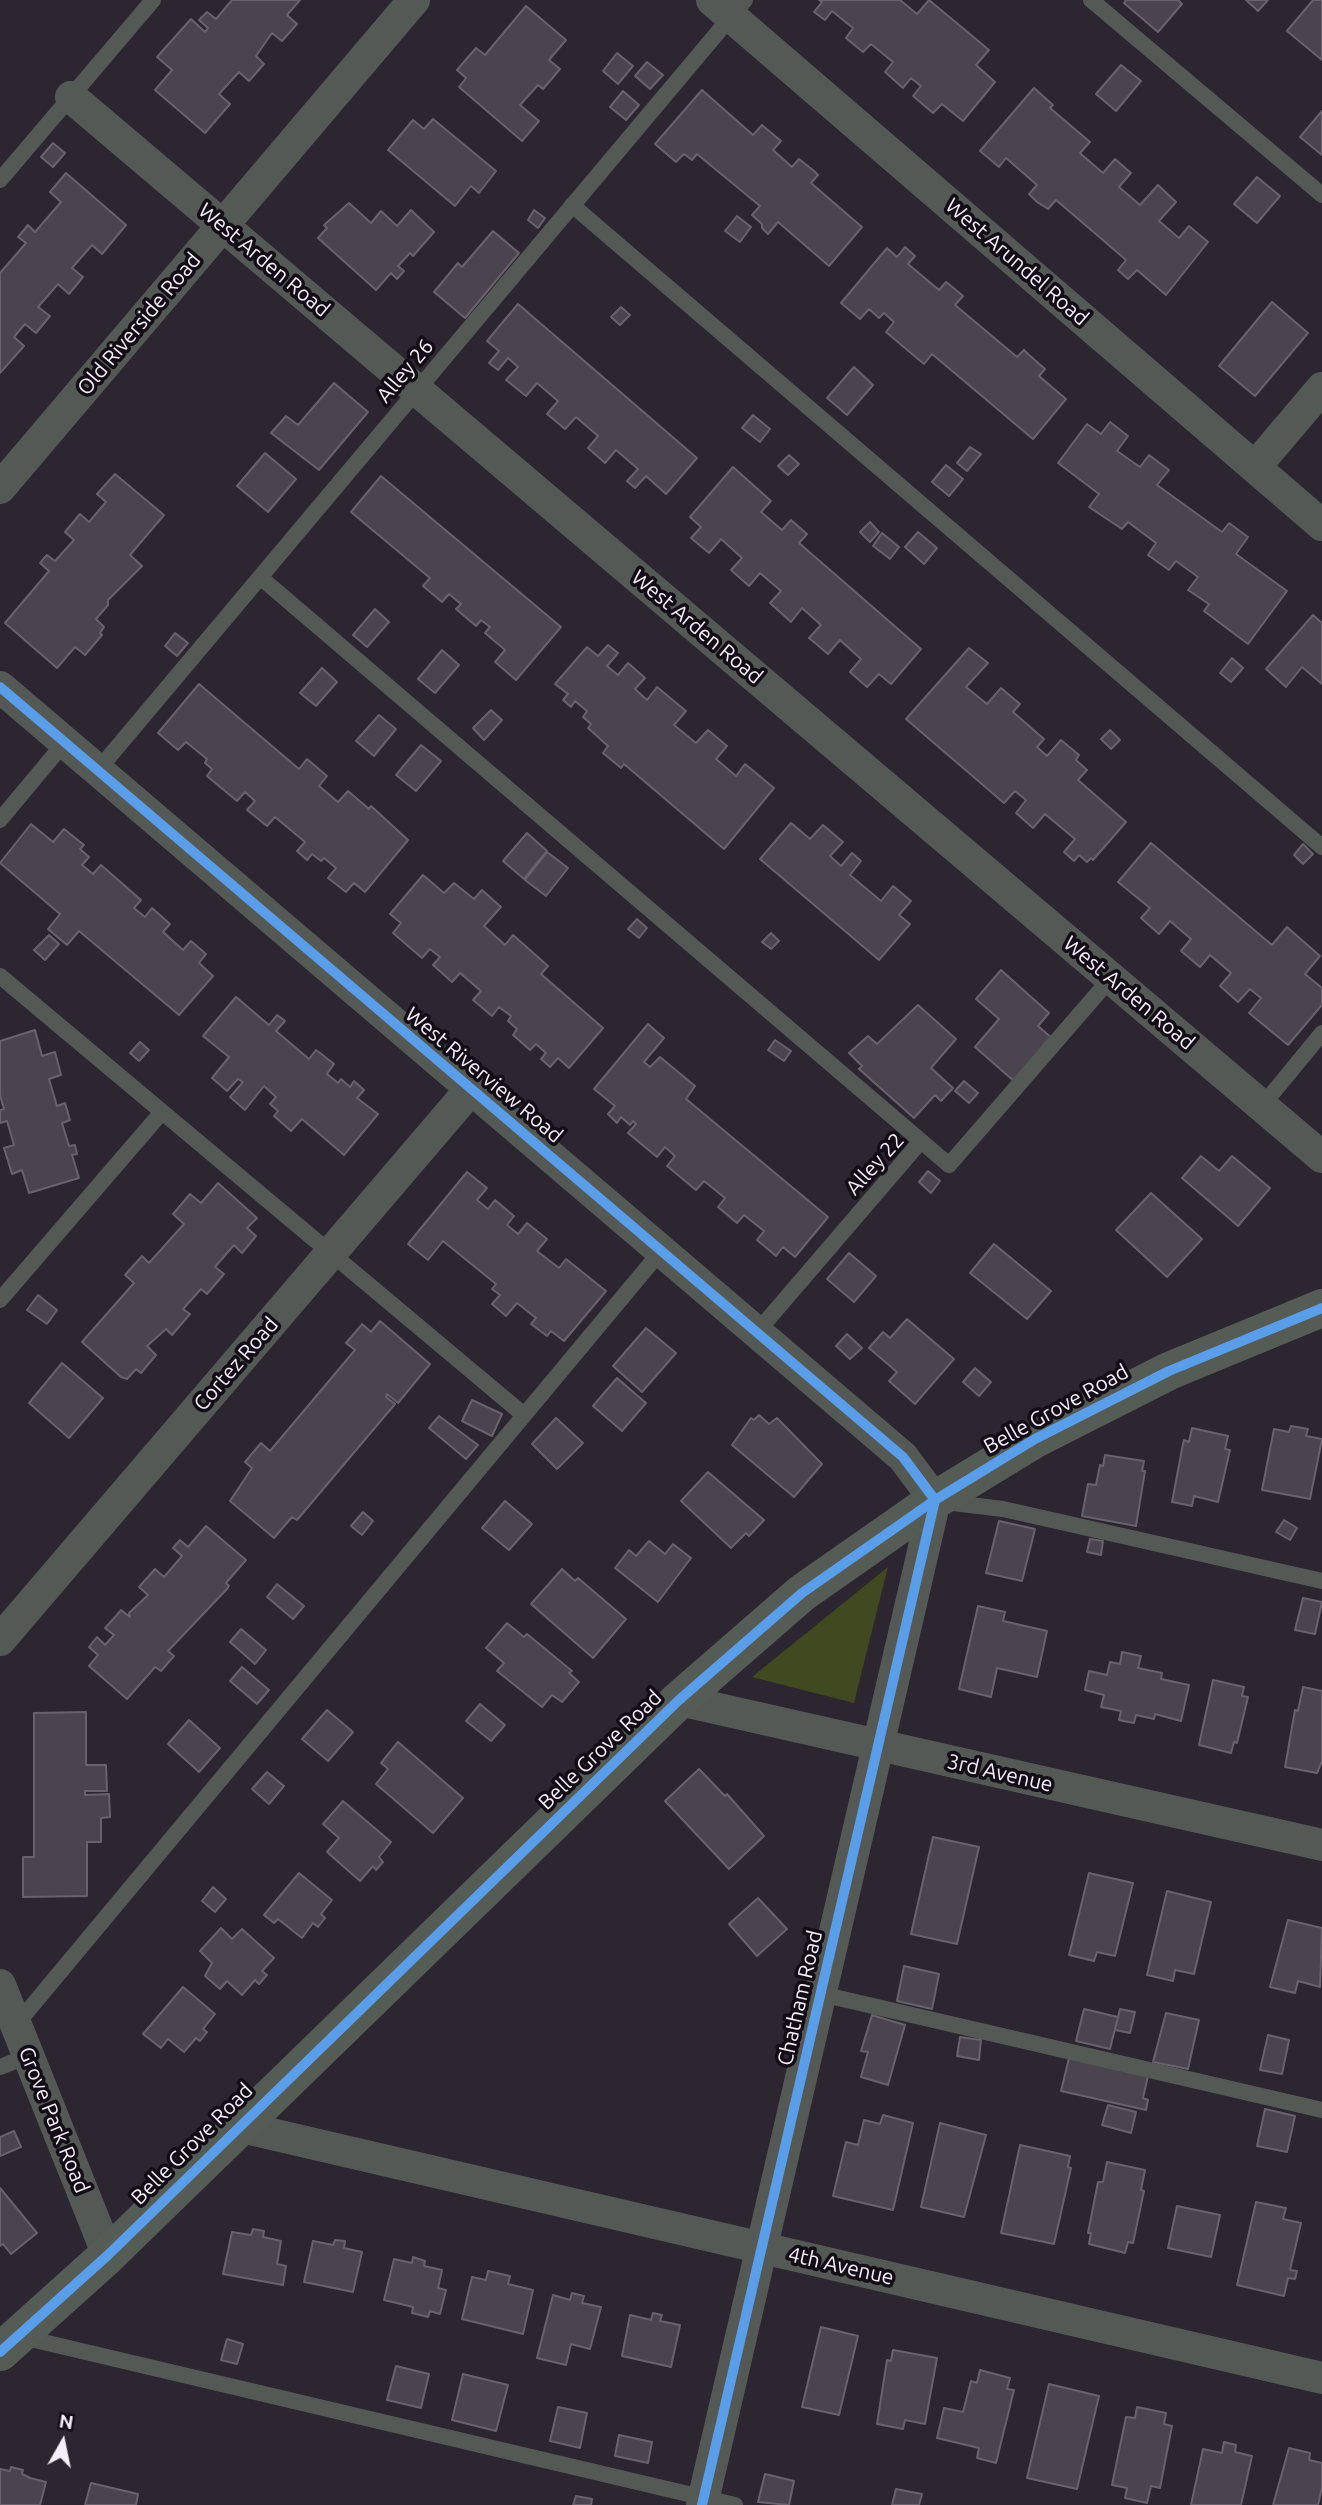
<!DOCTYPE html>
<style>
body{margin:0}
#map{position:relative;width:1322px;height:2505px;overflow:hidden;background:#2c2631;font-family:Ubuntu,sans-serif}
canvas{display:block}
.north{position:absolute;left:28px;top:2407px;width:70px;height:70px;-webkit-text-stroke:5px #130e16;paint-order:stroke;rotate:9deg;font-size:19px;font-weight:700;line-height:28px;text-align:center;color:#f5eefb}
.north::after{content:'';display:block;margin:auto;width:24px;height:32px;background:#f5eefb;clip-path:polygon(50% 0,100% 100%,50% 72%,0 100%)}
</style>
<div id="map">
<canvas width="1322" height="2505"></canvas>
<div class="north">N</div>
</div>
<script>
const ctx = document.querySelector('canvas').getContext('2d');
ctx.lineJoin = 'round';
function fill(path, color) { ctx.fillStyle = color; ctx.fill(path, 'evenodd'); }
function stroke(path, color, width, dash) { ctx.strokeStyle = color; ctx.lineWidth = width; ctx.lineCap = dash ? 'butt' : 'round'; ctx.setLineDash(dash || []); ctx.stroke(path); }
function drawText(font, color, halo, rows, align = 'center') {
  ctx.font = font + ' Ubuntu,sans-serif'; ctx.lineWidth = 7; ctx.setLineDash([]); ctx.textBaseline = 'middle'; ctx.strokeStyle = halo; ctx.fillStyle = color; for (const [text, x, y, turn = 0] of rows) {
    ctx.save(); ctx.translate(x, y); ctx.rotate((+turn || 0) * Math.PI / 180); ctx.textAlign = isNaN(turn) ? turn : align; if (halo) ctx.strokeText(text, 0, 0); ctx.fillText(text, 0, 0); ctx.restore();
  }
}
const green = new Path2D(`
 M888,1567L854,1703L752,1677Z`);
const building = new Path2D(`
 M232,0H300L287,15L297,24L282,41L272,33L256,56L264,64L249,81L239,72L219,94L230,104L205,133L155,90L172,70L157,57L191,19L205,32L208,28L199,20L207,12L216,19Z
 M819,0H900L917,14L929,0L989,50L976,65L995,82L963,121L942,104L933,113L913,96L921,86L911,78L903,88L885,72L893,62L871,44L863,52L846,38L853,28L832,11L825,20L814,12L822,2Z
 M1126,0H1178L1182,4L1158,32L1124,3Z
 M1246,0H1268L1258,11Z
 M1313,0H1322V60L1287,31Z
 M526,6L566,40L549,60L560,69L543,89L538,85L520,105L539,121L522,141L459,87L466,78L457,70L476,48L485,55Z
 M617,53L633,66L618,84L603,71Z
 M647,62L663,75L650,89L635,76Z
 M1121,65L1141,81L1116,111L1096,94Z
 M1034,88L1053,105L1050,108L1090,142L1080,153L1082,155L1103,173L1115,159L1131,173L1119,187L1140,205L1158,185L1176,202L1159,221L1179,238L1189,226L1208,242L1166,295L1137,270L1128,279L1118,270L1126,260L1104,241L1056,200L1048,209L1037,202L1029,194L1037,185L1006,158L999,167L980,151Z
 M702,90L753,135L762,125L781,141L773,150L792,167L799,159L814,171L818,175L811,183L862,227L829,266L778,222L768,234L762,228V224L752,215L760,206L697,154L692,160L684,154L676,162L655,144Z
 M623,91L639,105L626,120L610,107Z
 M1322,111V155L1300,137Z
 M433,119L496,171L479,193L471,186L455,206L388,150L413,120L424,129Z
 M53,143L65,153L53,167L41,157Z
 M66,173L126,225L102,254L92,245L72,268L83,277L69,294L58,284L38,307L50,316L36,333L25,324L14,337L24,346L0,373V273L26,243L18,237L28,225L35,232L61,202L50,192Z
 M1257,177L1280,196L1257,223L1234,204Z
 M349,203L371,223L381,211L397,226L411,210L434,232L413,256L410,253L398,266L404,271L397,279L391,273L376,290L318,238L327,228L324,225Z
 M534,210L545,218L538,228L528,220Z
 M737,216L751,227L740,242L725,231Z
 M493,231L519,253L465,318L434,292L458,263L462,267Z
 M905,247L915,256L908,264L939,290L946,282L950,285L963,296L955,305L1017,357L1024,350L1028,354L1045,369L1039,376L1066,399L1033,439L932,354L924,364L886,332L894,322L884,313L879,318L869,309L860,319L841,303L887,248L897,257Z
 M1272,302L1308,333L1255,396L1219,366Z
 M518,304L697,458L666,494L646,476L635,488L627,481L638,469L616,450L605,463L588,448L598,436L576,417L565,429L552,418L547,414L558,401L537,383L526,396L506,380L518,367L508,358L498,370L489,363L499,351L487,341Z
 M621,307L630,315L620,325L611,317Z
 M854,367L873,385L847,415L827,398Z
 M334,383L368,412L319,470L271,433L286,416L298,425Z
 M753,415L770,429L760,442L742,428Z
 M1110,422L1128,436L1117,451L1140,467L1149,455L1169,470L1157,485L1222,532L1229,523L1248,537L1236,554L1287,591L1248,644L1204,611L1209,604L1188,590L1198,577L1176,561L1169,570L1148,555L1156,543L1128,522L1122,529L1089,507L1099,494L1058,463L1087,424L1101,434Z
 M970,447L981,454L967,471L957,463Z
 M265,453L296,479L268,512L237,486Z
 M789,455L799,464L788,475L778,466Z
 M946,465L963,479L949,496L932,482Z
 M733,467L771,501L761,512L782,530L791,520L807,534L799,543L921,649L891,684L879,674L867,687L850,672L861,659L840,640L828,654L815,643L809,638L821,625L802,608L791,622L770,603L781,591L760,573L749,586L731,570L742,558L721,539L709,553L691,538L701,527L690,517Z
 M115,474L164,515L130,555L142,566L108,600V605L96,619L104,627L100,633L102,635L85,655L75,647L57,668L5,623L49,571L40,563L44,558L47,555L55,561L74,540L65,532L80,514L89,522L106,502L97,494Z
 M381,476L561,627L516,680L495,662L505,650L485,633L490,627L481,620L476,626L456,609L461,604L449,594L442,602L423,586L430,578L351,512Z
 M870,522L879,532L870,542L860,532Z
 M918,532L937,548L924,564L905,547Z
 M882,533L899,547L890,559L873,546Z
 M375,609L389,622L367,647L353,635Z
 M1313,615L1322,623V684L1302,667L1286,687L1266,669Z
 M175,633L188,643L177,656L165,646Z
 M608,645L618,653L607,666L618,675L628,663L645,678L635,689L647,700L657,687L686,711L674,725L696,743L708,730L727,746L716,759L736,776L745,764L774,788L724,849L624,764L621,768L603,753L608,746L588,728L591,724L583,717L587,711L575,701L571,707L563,700L568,694L555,684L587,647L598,656Z
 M969,648L988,663L966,687L987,704L1001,688L1020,704L1013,712L1044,739L1037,747L1047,756L1061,740L1079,755L1076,760L1087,770L1078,780L1126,822L1093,860L1091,858L1087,862L1079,855L1074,861L1064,852L1075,839L1045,814L1033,828L1016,813L1026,800L1015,791L1004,803L906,719Z
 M442,650L459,665L435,693L418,679Z
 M1232,658L1243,668L1231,682L1220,673Z
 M322,668L337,682L316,706L300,693Z
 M199,684L299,769L307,759L327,776L319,786L338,802L348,791L369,809L371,806L408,840L365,892L354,883L346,892L328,878L336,868L324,858L321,861L312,854L307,860L297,851L305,842L275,817L267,826L247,810L255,801L245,792L237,801L207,776L212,769L205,763L207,759L186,742L178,750L158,733Z
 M491,710L502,720L484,740L473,728Z
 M379,715L396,729L374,756L356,741Z
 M1110,730L1120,740L1111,749L1101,739Z
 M421,745L441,761L416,791L396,775Z
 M791,823L810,839L823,825L843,842L830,856L841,866L852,853L861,861L850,875L881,901L893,886L911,901L899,915L910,924L879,960L760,859Z
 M31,824L53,842L64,829L84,845L80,849L89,857L82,865L93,874L101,865L141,900L134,908L145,917L152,908L170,924L163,932L183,950L191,941L206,954L199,963L213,976L179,1015L79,931L67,945L48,929L60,914L0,863Z
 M527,833L547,851L524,879L503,861Z
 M1151,843L1272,945L1287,927L1320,956L1305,974L1322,988V1005L1288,1045L1249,1013L1261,998L1250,989L1238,1002L1220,986L1231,973L1210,955L1200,967L1181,951L1191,939L1170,921L1159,934L1141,918L1150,908L1118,882Z
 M1303,844L1313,854L1303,864L1294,855Z
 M547,852L568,868L546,896L525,880Z
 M423,875L444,893L454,883L474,899L482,890L501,907L484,926L505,945L513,935L548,966L541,974L603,1028L569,1068L558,1058L550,1067L541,1059L546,1053L536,1044L530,1050L513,1035L517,1029L508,1021L511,1016L499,1007L492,1016L473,1000L481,991L460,973L452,982L433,965L440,957L430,949L422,958L393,933L401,923L390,914Z
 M637,919L647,928L639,938L628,929Z
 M771,933L779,941L771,949L762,942Z
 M49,935L59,944L45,960L34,950Z
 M1001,970L1049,1013L1038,1026L1053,1039L1015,1082L975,1047L999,1019L976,999Z
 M236,997L269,1025L277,1015L280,1017L285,1021L276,1031L309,1059L316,1050L320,1053L334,1064L327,1074L338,1083L341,1079L350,1087L354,1081L364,1090L357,1098L378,1114L344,1155L302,1119L291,1131L274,1116L278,1111L270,1104L276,1097L264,1086L245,1110L230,1097L243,1082L238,1079L227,1091L212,1078L229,1057L203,1036Z
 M918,1005L956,1039L931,1068L953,1088L941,1101L935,1095L914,1118L859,1069L862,1066L849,1053L868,1036L877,1044Z
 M648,1024L664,1038L644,1062L650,1067L660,1057L695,1086L686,1099L828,1217L795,1257L783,1247L776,1256L757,1240L764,1231L744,1215L737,1223L718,1207L725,1198L704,1181L696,1190L667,1166L675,1156L665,1147L657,1157L628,1133L636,1124L633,1121L630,1125L621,1117L617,1123L608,1114L615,1106L594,1089Z
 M35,1030L42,1056L55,1052L61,1075L49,1079L57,1106L65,1103L70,1120L62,1123L69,1146L75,1145L77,1154L72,1155L79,1178L29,1193L22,1170L12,1174L4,1148L14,1145L7,1121L0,1123V1110L4,1109L0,1095V1041Z
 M775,1040L791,1051L784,1061L768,1050Z
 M140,1042L149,1050L139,1061L130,1053Z
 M964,1081L978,1093L969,1103L955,1091Z
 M1201,1156L1219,1171L1232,1156L1270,1188L1238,1226L1182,1178Z
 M928,1171L940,1181L931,1193L919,1182Z
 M467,1172L487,1188L477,1200L488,1209L495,1200L514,1216L507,1225L518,1234L527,1223L547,1239L537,1251L559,1268L566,1259L606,1291L564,1341L551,1331L547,1336L531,1324L536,1318L517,1303L506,1316L492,1304L500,1295L492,1289L496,1284L443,1241L428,1260L408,1244Z
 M218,1183L257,1218L247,1228L256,1236L242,1253L234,1245L215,1267L224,1274L207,1294L201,1289L183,1309L190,1314L172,1335L166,1329L147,1346L156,1355L141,1373L136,1369L127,1379L121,1377L82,1342L134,1283L125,1275L142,1256L149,1263L184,1224L173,1214L190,1194L201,1203Z
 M1151,1193L1202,1239L1167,1277L1116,1230Z
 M994,1244L1051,1291L1027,1319L970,1273Z
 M849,1253L876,1276L854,1302L827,1279Z
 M38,1295L57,1310L47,1324L27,1310Z
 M907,1319L954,1359L915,1404L889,1381L897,1372L869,1348L883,1332L890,1338Z
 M380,1321L430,1364L398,1403L387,1394L386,1397L395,1404L297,1520L292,1517L274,1538L230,1501L252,1468L245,1462L261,1443L270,1451L355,1350L346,1343L358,1329L362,1324L371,1332Z
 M646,1328L676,1353L642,1392L613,1366Z
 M847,1334L862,1348L850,1359L836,1346Z
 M62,1363L103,1398L69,1438L29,1403Z
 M975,1368L991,1382L979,1396L963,1382Z
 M617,1378L646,1403L622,1431L593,1406Z
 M472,1400L502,1414L492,1436L462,1421Z
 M759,1415L769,1424L777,1418L822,1464L794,1497L732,1445L751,1418L754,1420Z
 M439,1416L478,1445L466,1459L429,1428Z
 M556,1418L583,1443L557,1469L532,1444Z
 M1291,1426L1308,1429L1306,1436L1322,1439L1310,1499L1262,1490L1274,1429L1289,1432Z
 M1192,1428L1228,1436L1225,1449L1230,1450L1218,1502L1194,1496L1192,1506L1172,1502L1183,1444L1184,1440L1189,1442Z
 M1105,1455L1144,1461L1142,1471H1145L1136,1526L1082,1516L1088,1484L1096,1485L1100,1465L1103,1466Z
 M708,1472L764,1520L749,1536L746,1533L731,1548L681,1501Z
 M505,1501L532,1524L509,1550L482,1528Z
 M363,1512L373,1521L362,1535L351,1526Z
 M1284,1520L1297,1528L1290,1540L1276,1532Z
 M999,1521L1035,1529L1022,1581L986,1573Z
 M206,1526L246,1560L226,1583L229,1586L227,1589L168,1651L174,1656L161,1671L155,1667L127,1699L89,1666L98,1655L89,1647L97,1637L105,1645L114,1635L105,1628L116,1616L121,1610L130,1617L129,1613L148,1595L139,1587L155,1569L164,1577L182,1556L173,1548L180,1540L188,1547Z
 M1090,1539L1103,1541L1101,1555L1087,1552Z
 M649,1541L665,1554L673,1544L691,1558L658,1602L615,1568L629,1550L636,1556Z
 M562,1569L575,1581L578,1578L626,1619L593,1658L531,1604Z
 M277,1584L304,1606L293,1619L267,1597Z
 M1303,1598L1322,1602L1315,1634L1295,1630Z
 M978,1606L1005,1612L1003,1621L1047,1631L1037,1677L997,1668L991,1697L959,1689Z
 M507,1623L524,1637L527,1634L572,1671L569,1673L579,1682L562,1702L552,1695L542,1707L497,1671L504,1663L486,1648Z
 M241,1629L266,1650L255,1664L230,1642Z
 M1122,1652L1141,1656L1138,1668L1162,1673L1161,1679L1189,1685L1181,1721L1155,1714L1154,1719L1136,1715L1134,1723L1123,1721L1119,1720L1121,1711L1101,1707L1104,1695L1085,1690L1089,1671L1107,1675L1110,1662L1120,1664Z
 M242,1667L269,1690L257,1704L230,1681Z
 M1213,1680L1244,1687L1242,1696L1248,1697L1237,1743L1234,1742L1231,1753L1199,1745Z
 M1303,1687L1322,1691V1761L1317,1773L1285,1767L1295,1710L1298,1711Z
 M480,1704L505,1725L491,1741L466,1721Z
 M327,1710L353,1732L328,1761L302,1739Z
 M86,1712V1765H106L107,1791H85V1795L109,1794L110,1817L101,1818V1842H87V1896L23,1897V1857H34V1713Z
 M189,1720L220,1748L199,1772L168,1744Z
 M398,1742L463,1798L433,1833L376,1784L388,1769L381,1763Z
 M699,1769L725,1796L727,1794L764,1836L729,1869L665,1801Z
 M267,1772L284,1786L269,1804L252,1789Z
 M343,1801L391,1842L379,1857L383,1862L376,1870L373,1866L360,1881L327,1852L339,1838L323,1824Z
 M933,1837L979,1847L957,1944L911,1934Z
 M299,1873L332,1900L321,1914L325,1918L318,1927L313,1923L302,1938L278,1919L274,1923L264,1915Z
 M1089,1873L1133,1883L1115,1956L1097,1952L1094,1961L1069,1955Z
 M213,1887L226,1899L215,1912L202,1901Z
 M1167,1891L1211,1902L1194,1974L1175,1970L1173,1981L1147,1975Z
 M758,1898L787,1929L757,1956L729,1924Z
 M1288,1920L1322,1928L1320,1987L1298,1981L1295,1993L1270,1987Z
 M221,1928L232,1939L242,1929L274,1958L262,1971L267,1975L259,1984L255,1980L242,1995L227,1981L220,1989L205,1976L212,1963L200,1951Z
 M904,1966L939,1974L932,2009L897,2001Z
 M183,1987L215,2014L203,2029L207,2032L200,2041L196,2038L184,2052L168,2039L161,2048L143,2034Z
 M1084,2009L1118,2017L1110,2049L1076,2041Z
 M1120,2009L1135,2012L1130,2033L1115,2030Z
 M1166,2013L1199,2020L1188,2069L1153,2062Z
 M872,2015L905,2025L888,2085L861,2077L868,2052L861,2051Z
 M1268,2035L1289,2040L1282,2074L1260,2070Z
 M960,2037L981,2040L979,2060L957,2056Z
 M1069,2058L1148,2076L1143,2098L1148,2100L1146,2110L1061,2091Z
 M1108,2105L1136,2112L1131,2133L1102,2125Z
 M1265,2109L1295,2116L1287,2152L1257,2146Z
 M883,2115L913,2123L893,2210L833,2196L846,2142L858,2145L864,2120L880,2124Z
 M940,2123L986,2135L964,2217L921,2207Z
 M14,2131L21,2147L0,2156V2137Z
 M1020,2145L1070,2156L1068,2167L1071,2168L1054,2244L1001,2233Z
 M1107,2162L1145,2170L1141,2190L1144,2191L1133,2243L1128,2242L1125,2253L1089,2244L1091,2233H1088L1098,2182H1103Z
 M0,2188L37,2233L11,2254L3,2244L0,2246Z
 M1256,2202L1286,2208L1283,2219L1301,2223L1290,2270L1297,2271L1295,2279L1288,2278L1284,2296L1237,2285Z
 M1177,2206L1220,2215L1211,2257L1168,2248Z
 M253,2229L264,2231L263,2237L281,2241L277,2264L286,2266L283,2285L223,2274L232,2232L251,2235Z
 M335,2240L345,2241L344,2248L362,2252L353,2292L304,2282L313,2241L333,2245Z
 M413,2257L425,2261L424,2266L442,2270L438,2288L446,2290L440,2314L430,2311L428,2317L412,2313L413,2307L384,2300L394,2259L412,2263Z
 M488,2271L510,2276L508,2284L533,2290L523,2334L462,2319L472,2277L486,2280Z
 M572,2293L584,2296L582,2303L601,2307L590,2349L571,2344L566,2365L537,2358L553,2295L570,2300Z
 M653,2313L662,2315L660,2321L680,2325L671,2367L622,2356L630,2315L651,2320Z
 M821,2327L858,2336L839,2415L802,2407Z
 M227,2339L243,2344L237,2364L221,2360Z
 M893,2350L937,2358L925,2424L905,2420L903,2429L877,2424L887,2360L891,2361Z
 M396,2366L429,2374L421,2408L387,2400Z
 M980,2370L1010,2378L1007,2389L1014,2390L996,2463L977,2458L979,2448L937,2438L944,2408L963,2412L971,2381L977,2383Z
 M463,2374L508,2385L496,2431L452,2420Z
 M1049,2384L1099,2396L1077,2489L1027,2478Z
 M558,2407L587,2413L580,2448L550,2441Z
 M1137,2407L1166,2413L1164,2424L1172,2426L1160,2488L1151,2486L1147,2503L1125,2498L1127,2488L1112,2485L1126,2417L1135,2418Z
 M619,2435L652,2442L648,2463L615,2456Z
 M1224,2442L1236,2445L1235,2452L1252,2456L1241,2505H1191L1203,2449L1222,2453Z
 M1289,2448L1310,2453L1309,2460L1322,2463V2487L1318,2505H1273Z
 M11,2467L23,2470L22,2474L30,2478L46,2482L40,2505H0V2469L10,2471Z
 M765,2474L794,2481L789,2505L758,2502Z
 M91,2483L138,2494L136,2505H85Z
 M896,2489L922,2494L919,2505H892Z
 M576,2496L592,2499L591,2505H573Z`);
const lane = new Path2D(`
 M1091,0L1322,195
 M0,180L153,0
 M572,205L1322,847
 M260,577L921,1141
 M98,770L745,0
 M0,820L65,742
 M0,976L524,1415
 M1262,1106L1322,1033
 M0,1300L162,1112
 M757,1332L921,1141L949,1165L1111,978
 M945,1502L1003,1509L1322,1581
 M821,1994L1322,2110
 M16,2025L661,1251
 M0,2067L28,2056
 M22,2337L735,2505`);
const street = new Path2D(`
 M712,0L1322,525
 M71,97L1322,1157
 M1255,467L1322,388
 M0,488L414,0
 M0,687L903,1457L935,1500L702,2505
 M0,1640L471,1089
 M679,1700L1322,1845
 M0,1985L108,2255
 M237,2126L1322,2378`);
const secondary = new Path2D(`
 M0,2352L108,2255L679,1700L802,1593L935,1500L1035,1439L1169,1371L1322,1308`);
const cycleway = new Path2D(`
 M0,687L903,1457L935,1500L702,2505
 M0,2352L108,2255L679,1700L802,1593L935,1500L1035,1439L1169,1371L1322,1308`);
const streetNames = [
 ["West Arden Road",264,260,40],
 ["West Arundel Road",1017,262,41],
 ["Old Riverside Road",139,324,-50],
 ["Alley 26",405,371,-50],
 ["West Arden Road",697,627,40],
 ["West Arden Road",1129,993,40],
 ["West Riverview Road",484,1075,40],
 ["Alley 22",875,1164,-48],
 ["Cortez Road",236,1364,-49],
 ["Belle Grove Road",1056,1409,-29],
 ["Belle Grove Road",600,1750,-44],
 ["3rd Avenue",1000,1773,13],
 ["Chatham Road",800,1998,-77],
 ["Grove Park Road",54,2120,68],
 ["Belle Grove Road",192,2144,-45],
 ["4th Avenue",841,2266,13]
];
fill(green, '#40491f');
fill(building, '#49444d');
stroke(building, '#68626c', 2);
stroke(lane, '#555956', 16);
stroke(street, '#555956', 32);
stroke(secondary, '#555b55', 38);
stroke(cycleway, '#5a9eea', 10);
drawText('21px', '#f5eefb', '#130e16', streetNames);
</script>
